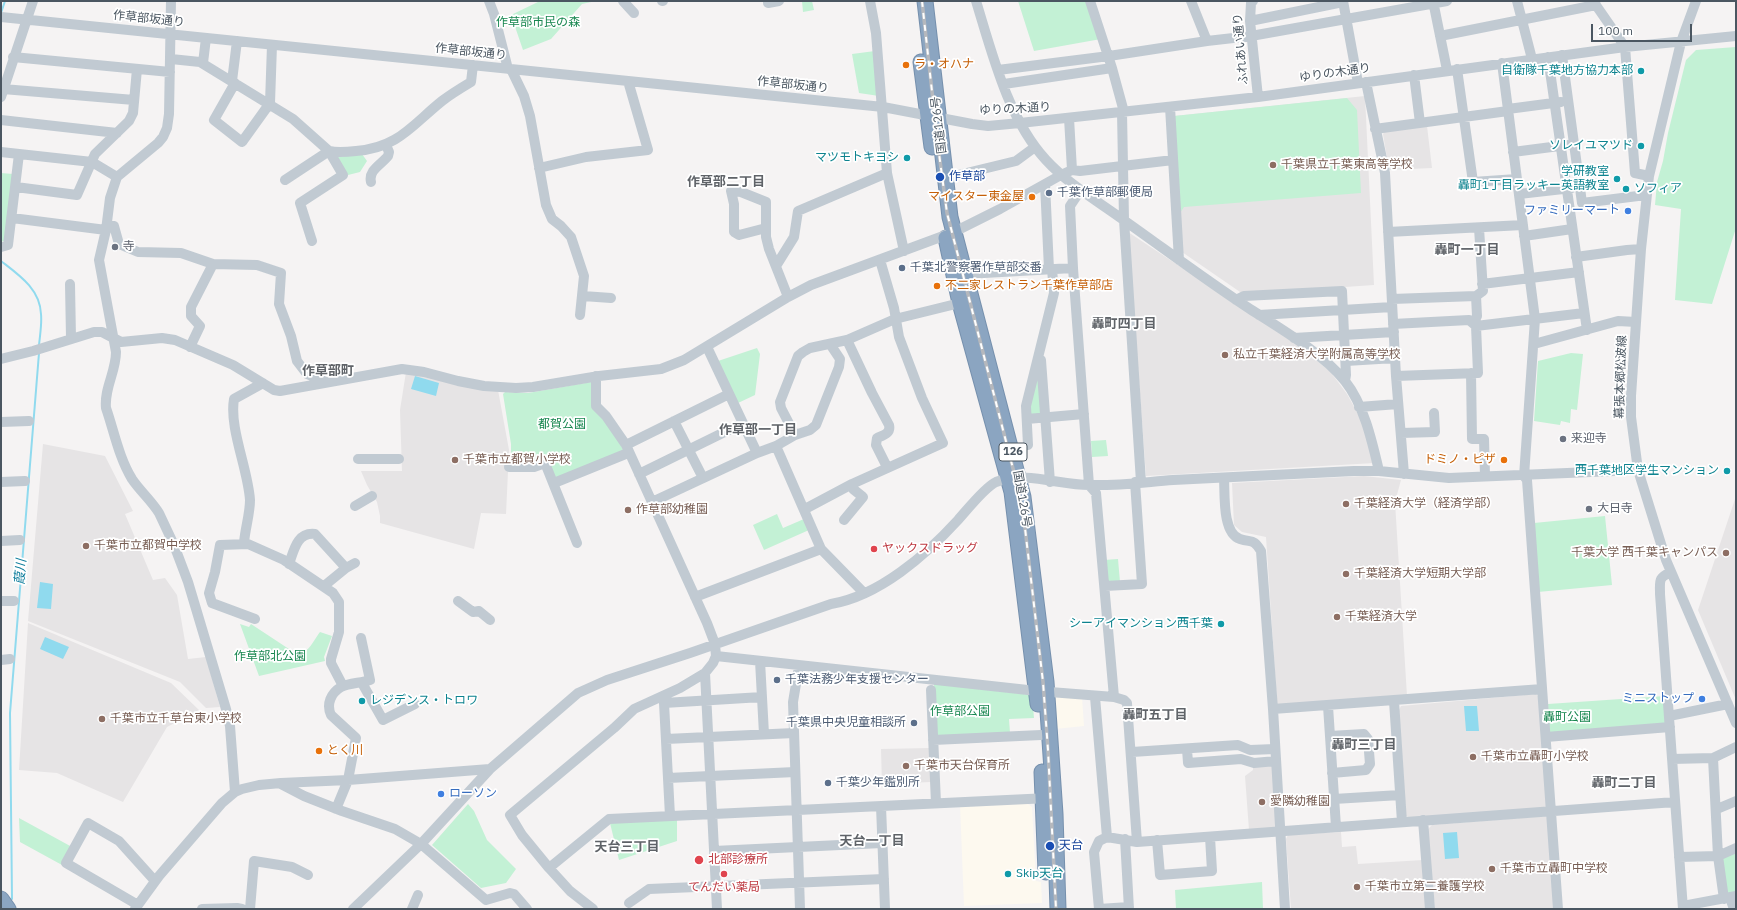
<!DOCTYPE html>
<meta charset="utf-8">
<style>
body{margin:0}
#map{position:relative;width:1737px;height:910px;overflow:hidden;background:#f5f3f3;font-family:"IBM Plex Sans",sans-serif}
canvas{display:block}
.frame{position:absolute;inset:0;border:2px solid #4a5661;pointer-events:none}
.scale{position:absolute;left:1591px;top:24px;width:101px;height:18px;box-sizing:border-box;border:2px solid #4a5661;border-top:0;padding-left:5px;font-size:12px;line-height:14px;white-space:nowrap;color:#4a5661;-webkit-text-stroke:3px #fff;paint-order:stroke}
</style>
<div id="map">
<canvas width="1737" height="910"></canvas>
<div class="frame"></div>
<div class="scale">100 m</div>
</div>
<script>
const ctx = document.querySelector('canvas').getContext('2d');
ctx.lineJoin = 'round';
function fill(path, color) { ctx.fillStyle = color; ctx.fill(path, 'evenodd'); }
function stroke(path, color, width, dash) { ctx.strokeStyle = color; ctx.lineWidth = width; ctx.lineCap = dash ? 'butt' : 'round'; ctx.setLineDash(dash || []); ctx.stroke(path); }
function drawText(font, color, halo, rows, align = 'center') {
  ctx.font = font + ' "IBM Plex Sans","Noto Sans JP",sans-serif'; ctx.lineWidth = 3.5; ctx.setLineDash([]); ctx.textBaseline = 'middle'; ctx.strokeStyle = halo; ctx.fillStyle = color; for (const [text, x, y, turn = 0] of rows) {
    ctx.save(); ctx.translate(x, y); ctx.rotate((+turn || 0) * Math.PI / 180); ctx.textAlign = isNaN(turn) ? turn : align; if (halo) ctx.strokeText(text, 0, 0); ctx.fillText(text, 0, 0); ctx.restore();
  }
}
const commercial = new Path2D(`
 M1053,695L1082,697L1084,726L1055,729Z
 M1025,802L1032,807L1036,881L1041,882L1042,903L964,906L960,804Z`);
const education = new Path2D(`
 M1365,96L1374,285L1243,294L1182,252L1174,116Z
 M1427,126L1432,168L1389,170L1383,134L1385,131Z
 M1128,232L1306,350L1332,374L1347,394L1363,423L1375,463L1146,476Z
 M406,372L498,390L509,450L506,514L481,513L474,549L380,523V516L377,502L367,485L361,471H402L400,410Z
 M43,444L105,456L133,511L125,514L153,580L165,578L177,595L188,659L206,657L220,707L206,708L180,682L28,621Z
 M1364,476L1401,480L1395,502L1407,696L1280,706L1277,703L1266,537L1242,532L1234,525L1232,483Z
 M1736,496V700L1698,610Z
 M28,623L171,683L199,710L167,727L123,802L57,773L19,770Z
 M1536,694L1539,697L1547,805L1545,808L1410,818L1406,816L1399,710L1401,706Z
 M930,748L931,782L882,784L881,749Z
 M1275,764L1279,828L1249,830L1245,776L1253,770V765Z
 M1545,816L1549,819L1555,909H1435L1427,830L1432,825Z
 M1341,832L1342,847L1356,846L1358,864L1423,860L1427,909H1291L1286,839L1288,835Z`);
const green = new Path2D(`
 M540,1H596L582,4L551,39L523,50L511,15Z
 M802,1H812L814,10L803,12Z
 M1018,1H1088L1101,39L1034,51Z
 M1736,47V228L1712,304L1675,300L1681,209L1655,205L1657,182L1663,161L1668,133L1686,60L1696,50Z
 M875,51L879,96L859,93L852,54Z
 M1347,98L1357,110L1361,193L1184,207L1180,213L1174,116Z
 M362,154L367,161L360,172L348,175L337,157Z
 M1,173L13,174L7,240L1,242Z
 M757,348L760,354L755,395L738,403L718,361Z
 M1571,353L1583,354L1577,410L1571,409L1570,423L1561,421L1560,425L1534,421L1538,361Z
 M1036,373L1040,374L1043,416L1028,417Z
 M591,382L594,384L593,404L616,434L624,452L555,481L547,460L511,468V444L503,394L505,392L528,393Z
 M1106,440L1108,456L1092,457L1091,441Z
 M777,514L783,528L804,519L809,530L764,550L753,525Z
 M1605,516L1612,585L1538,592L1534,523Z
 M1118,559L1120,582L1106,583L1104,560Z
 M240,624L249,627L251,624L295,653C308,656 313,641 320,632L332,636L324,657L325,661L259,676Z
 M934,684L1032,695L1034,718L1009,719L1010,733L935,736Z
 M1665,696L1667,724L1551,734L1549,731L1548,704Z
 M468,804L474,811L487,840L516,869L506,883L481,888L432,845Z
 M19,818L72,847L62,865L20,842Z
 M677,820V841L619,860L610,823Z
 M1736,850V893H1725L1721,857Z
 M1262,882L1263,909H1176L1175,890Z`);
const water = new Path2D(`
 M415,376L439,383L436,396L411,389Z
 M40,582L53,584L51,609L37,608Z
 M45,637L69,647L63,659L40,649Z
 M1464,706H1477L1479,731H1466Z
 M1457,832L1459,858L1445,859L1443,833Z`);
const stream = new Path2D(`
 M1,13L5,1
 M1,261C19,275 40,289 41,314C42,324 40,335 39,345
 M12,899L10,713L39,353`);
const minor = new Path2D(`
 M171,1L169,114L167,128L163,137L158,143L117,177L110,198L106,230L99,260L116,352C116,372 104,388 106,408C114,431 119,458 132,479C140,491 151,500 159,513L174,545L188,582L226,709L230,726L235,792
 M489,1L494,14L508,69
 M623,1L634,13
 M662,1H663
 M768,1V3L779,1
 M870,1L876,33L887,173L904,251
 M976,1C992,53 1008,119 1046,160C1069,185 1098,201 1125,221C1166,250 1207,281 1250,309C1281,329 1321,352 1345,381C1364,405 1372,441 1379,471
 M1090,1L1112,68L1124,112
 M1191,1L1207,41L1251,36L1447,1
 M1253,1L1251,3L1250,21L1258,97
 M1343,1L1358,83
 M1433,1L1447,70
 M1517,1L1532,59
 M1593,1L1625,47L1635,173L1649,176
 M1696,1L1681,42L1649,176L1641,249L1631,396V417L1638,470L1666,560L1736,723
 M1,17L883,107L972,124L988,126L1020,123L1258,97L1625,47L1736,36
 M1250,21L1343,2
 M1440,36L1596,5
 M1562,55L1582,203L1646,195
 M13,57L170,72
 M1548,57L1587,330
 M171,59L200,62L293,119L329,151L343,175L300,203L312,241
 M203,63L206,38
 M1502,63L1535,319L1524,476L1527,480L1558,909
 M511,69L524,96L530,116L546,205L552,219L561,226L571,237L584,276L580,315
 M1457,69L1473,182L1517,179
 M998,70L1109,56L1207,41
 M1414,75L1420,123
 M232,81L237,41
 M1366,82L1385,173L1396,376L1404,474
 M235,83L214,120L242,142L270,103L272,45
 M1004,84L1112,68
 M3,89L134,100
 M1,97L33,1
 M1170,107L1179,260
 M1508,109L1561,102
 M1122,112L1124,220L1141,482
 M1069,118L1072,170
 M1,120L117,133
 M1375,129L1508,111
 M1,152L92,162L117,177
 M1513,152L1567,145
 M539,168L586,157L648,150L628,81
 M946,178L1016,161L1035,147
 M285,180L329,151C338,153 347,152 356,151C398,148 412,125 442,101C451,94 461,88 471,82L473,65
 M371,182C368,170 382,164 388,156L389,152L386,145
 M1045,184L1049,269
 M16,187L77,195L95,154L129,121L133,113L137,69
 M1080,191L1070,206L1073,268L1089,485L1096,493L1114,697
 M1519,194L1572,188
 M12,218L106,230
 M107,225L114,226L119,244L138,252L181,253L213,264L257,265L281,273L279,304L291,336L297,361L307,374L326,382
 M766,228L739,235L734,232V204L731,191L741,192L766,202V237L769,249L788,297
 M1388,232L1523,225
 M1524,236L1572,229
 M1,247L8,245L19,154
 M1576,257L1627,250L1641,249
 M776,266L794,237L798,211L887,173
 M966,274L1073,268
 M70,284L71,338
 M1482,284L1579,272
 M583,296L611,298
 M1392,299L1476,296L1483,291L1479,228
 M1236,300L1244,296L1342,291L1346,375L1345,381
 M1259,315L1392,307
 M1474,322L1477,316L1476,296
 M1393,324L1469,320L1476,326L1478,373L1396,376
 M1476,326L1584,313
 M1294,338L1394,332
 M1534,344L1618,321L1636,322
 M190,347L200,326L191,316V307L213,264
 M707,347L757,453
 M1,359L33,351L94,332H102L121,342L162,338L175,340L233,365L274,390L280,391L402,369L424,372L458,381L484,386L516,388L533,387L599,376L661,369L684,360L788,297L811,285L954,232L1000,209L1061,175L1072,170L1080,171L1173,160
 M1041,360L1050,482
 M1346,361L1395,358
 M1471,373L1472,439H1484L1485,476
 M596,376V406L606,416L626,445L707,623L715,644L716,656L713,663L705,673L717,909
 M1359,407L1398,404
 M1027,419L1084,414
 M674,421L703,478
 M1,422L29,421
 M1401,433L1435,432L1434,413
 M795,435L781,408L780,402L798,356L803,352L810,348L847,340
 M626,445L729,394
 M1028,445L1026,406L1054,293L1052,269
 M776,446L821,549L864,593
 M358,459H399
 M509,467H534L545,463L577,543
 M887,467L876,445L877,438C884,435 891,433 889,425L872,393L847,340L895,319L960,303
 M639,474L743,423
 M1224,478C1225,494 1222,533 1240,539C1252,543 1253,538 1261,551L1273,709L1285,909
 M1,482L25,481
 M554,483L628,453
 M652,502L757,453L776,446L795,435L810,430L816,425L839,367L840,359L830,344
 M355,506L372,496
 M805,509L852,484L943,443L922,398L899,337L894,308L880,260
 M844,520L863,497L853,489L852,484
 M1,541L20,540
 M244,543C245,529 250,514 250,500C248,469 229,428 234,399L263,383
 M289,564C294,550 297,532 315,534L346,568
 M1671,572C1658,578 1660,580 1660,594L1683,909
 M324,586L346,568L355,563
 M1105,586L1142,584L1135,482
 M695,597L821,549
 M1,601H14
 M458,601L473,612L479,611L490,620
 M255,619L212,603L209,593L215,572L220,545L248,544L284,560L333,593L339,602V632L331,659V663L343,686
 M716,656L1037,691L1114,697L1124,700L1127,703L1137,842
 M1,660L10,659
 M760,661L764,734
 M798,672L793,702L800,909
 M362,683L383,720L415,704
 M931,690L936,803
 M1095,697L1107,837
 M1394,701L1402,822
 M1328,706L1336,827
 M1273,709L1542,689
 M1669,716L1728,704
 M1330,736L1364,734L1368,739L1370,764L1366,770L1332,773
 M1546,737L1670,727
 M666,739L794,733
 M933,740L1041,735
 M1187,749L1188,763L1241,759L1254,763L1276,761
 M1132,752L1238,745L1250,750L1275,749
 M1713,758L1718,856L1724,899
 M1672,759L1713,758L1736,747
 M668,778L795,772
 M281,784L304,796L342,811L395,829L421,844L486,900L510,893L514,894L527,909
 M1334,799L1400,795
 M881,806L885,909
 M336,809L348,780L356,738L331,715C326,704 331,693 341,687C349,683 361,683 370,680L361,638
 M1717,809L1736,801
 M670,816L664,703L762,697
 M1423,820L1430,909
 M1125,839L1129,909
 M1157,840L1160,875L1212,871L1210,837
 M714,851L882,843
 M1679,857L1718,856L1736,848
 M549,868L522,835L510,815L614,728L634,709L680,688L705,673
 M1730,898L1734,909
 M629,903L649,889L884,879
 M138,905L66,863L88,823L119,841L155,881
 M1683,906L1736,896
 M1129,907L1099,909L1094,852L1099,841L1107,837L1137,842L1675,802
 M135,909L159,876L222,803L235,792L242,789L259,785L281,783L348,780L490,769
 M202,909L237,908L242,909
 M250,909L254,861L292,867L308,875
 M353,909L421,844L490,769L578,693L607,680L690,653L831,604C879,596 926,555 958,520C967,510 985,487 996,482C1024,471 1060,485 1089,485C1117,486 1146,482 1173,480C1234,477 1294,474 1354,471H1379L1449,478L1638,470
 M412,909L418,895
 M593,909L570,891L549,868L609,819L1049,798`);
const highway = new Path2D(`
 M925,1L950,217L1023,497L1046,682L1055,814L1058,909
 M921,62L932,147
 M946,238L960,303L1012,492L1038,704
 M1042,772L1046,872
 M1,899L8,909`);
const rail = new Path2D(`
 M922,1L938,146L947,213L1017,484L1025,528L1043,682L1048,750L1056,909`);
const markers = [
 [906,65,4,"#e8710a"],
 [1641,71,4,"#0f9aa8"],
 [1641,146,4,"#0f9aa8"],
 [907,158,4,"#0f9aa8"],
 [1273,165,4,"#8d6e63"],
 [940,177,5,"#1a4fb4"],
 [1617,179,4,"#0f9aa8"],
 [1626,189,4,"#0f9aa8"],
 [1049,193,4,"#5c6f8a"],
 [1032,197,4,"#e8710a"],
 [1628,211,4,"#3f7fe0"],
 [115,247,4,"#6b7280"],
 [902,268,4,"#5c6f8a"],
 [937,286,4,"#e8710a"],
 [1225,355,4,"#8d6e63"],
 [1563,439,4,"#6b7280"],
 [455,460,4,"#8d6e63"],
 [1504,460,4,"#e8710a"],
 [1727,471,4,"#0f9aa8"],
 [1346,504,4,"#8d6e63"],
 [1589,509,4,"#6b7280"],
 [628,510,4,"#8d6e63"],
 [86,546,4,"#8d6e63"],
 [874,549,4,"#e0444e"],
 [1726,553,4,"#8d6e63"],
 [1346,574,4,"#8d6e63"],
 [1337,617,4,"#8d6e63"],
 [1221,624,4,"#0f9aa8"],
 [777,680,4,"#5c6f8a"],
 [1702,699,4,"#3f7fe0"],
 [362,701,4,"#0f9aa8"],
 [102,719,4,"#8d6e63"],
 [914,723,4,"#5c6f8a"],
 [319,751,4,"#e8710a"],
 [1473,757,4,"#8d6e63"],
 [906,766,4,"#8d6e63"],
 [828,783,4,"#5c6f8a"],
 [441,794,4,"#3f7fe0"],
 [1262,802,4,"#8d6e63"],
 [1050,846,5,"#1a4fb4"],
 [699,860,5,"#e0444e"],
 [1492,869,4,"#8d6e63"],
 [724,874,4,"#e0444e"],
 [1008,874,4,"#0f9aa8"],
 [1357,887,4,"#8d6e63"]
];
const shields = [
 [1013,452,28]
];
const shieldNames = [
 ["126",1013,452]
];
const streetNames = [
 ["作草部坂通り",149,19,6],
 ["ふれあい通り",1241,49,-95],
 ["作草部坂通り",471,52,6],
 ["ゆりの木通り",1335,73,-8],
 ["作草部坂通り",793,85,6],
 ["ゆりの木通り",1015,109,-3],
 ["国道126号",939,125,-97],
 ["幕張本郷松波線",1621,377,-88],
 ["国道126号",1022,499,80]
];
const parkNames = [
 ["作草部市民の森",538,23],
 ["都賀公園",562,425],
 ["作草部北公園",270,657],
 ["作草部公園",960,712],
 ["轟町公園",1567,718]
];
const foodNames = [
 ["ラ・オハナ",914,65],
 ["マイスター東金屋",1024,197,"right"],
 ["不二家レストラン千葉作草部店",945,286],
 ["ドミノ・ピザ",1496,460,"right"],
 ["とく川",327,751]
];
const cultureNames = [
 ["自衛隊千葉地方協力本部",1633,71],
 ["ソレイユマツド",1633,146],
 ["マツモトキヨシ",899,158],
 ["学研教室",1609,172],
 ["轟町1丁目ラッキー英語教室",1609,186],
 ["ソフィア",1634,189,"left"],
 ["西千葉地区学生マンション",1719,471],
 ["シーアイマンション西千葉",1213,624],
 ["レジデンス・トロワ",370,701,"left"],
 ["Skip天台",1016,874,"left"]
];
const educationNames = [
 ["千葉県立千葉東高等学校",1281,165],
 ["私立千葉経済大学附属高等学校",1233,355],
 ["千葉市立都賀小学校",463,460],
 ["千葉経済大学（経済学部）",1354,504],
 ["作草部幼稚園",636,510],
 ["千葉市立都賀中学校",94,546],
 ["千葉大学 西千葉キャンパス",1718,553,"right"],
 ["千葉経済大学短期大学部",1354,574],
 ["千葉経済大学",1345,617],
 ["千葉市立千草台東小学校",110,719],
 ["千葉市立轟町小学校",1481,757],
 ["千葉市天台保育所",914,766],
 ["愛隣幼稚園",1270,802],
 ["千葉市立轟町中学校",1500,869],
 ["千葉市立第二養護学校",1365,887]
];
const transitNames = [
 ["作草部",949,177],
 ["天台",1059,846]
];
const serviceNames = [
 ["千葉作草部郵便局",1057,193],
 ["千葉北警察署作草部交番",910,268],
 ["千葉法務少年支援センター",785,680],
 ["千葉県中央児童相談所",906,723,"right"],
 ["千葉少年鑑別所",836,783]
];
const shopNames = [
 ["ファミリーマート",1620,211],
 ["ミニストップ",1694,699],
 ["ローソン",449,794,"left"]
];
const worshipNames = [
 ["寺",123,247],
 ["来迎寺",1571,439],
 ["大日寺",1597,509]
];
const healthNames = [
 ["ヤックスドラッグ",882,549],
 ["北部診療所",708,860],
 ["てんだい薬局",724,888,"center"]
];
const neighbourhoodNames = [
 ["作草部二丁目",726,182],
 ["轟町一丁目",1467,250],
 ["轟町四丁目",1124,324],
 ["作草部町",328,371],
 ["作草部一丁目",758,430],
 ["轟町五丁目",1155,715],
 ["轟町三丁目",1364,745],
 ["轟町二丁目",1624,783],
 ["天台一丁目",872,841],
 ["天台三丁目",627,847]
];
const waterNames = [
 ["葭川",21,572,-86]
];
fill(commercial, '#fdf9ef');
fill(education, '#e6e4e5');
fill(green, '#c3f1d5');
fill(water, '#90daee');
stroke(stream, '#90daee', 2);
stroke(highway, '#7690ad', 17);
stroke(minor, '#c1cad2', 10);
stroke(highway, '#8ba5c1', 15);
stroke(rail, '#b5b8bd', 3.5);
stroke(rail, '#fff', 2, [6]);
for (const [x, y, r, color] of markers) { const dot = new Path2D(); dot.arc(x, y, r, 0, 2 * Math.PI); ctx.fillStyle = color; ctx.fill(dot); stroke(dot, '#fff', 1.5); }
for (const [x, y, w] of shields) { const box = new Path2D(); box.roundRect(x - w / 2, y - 9, w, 18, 3); ctx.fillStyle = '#fff'; ctx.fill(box); stroke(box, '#4a5661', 1); }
drawText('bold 11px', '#4a5661', null, shieldNames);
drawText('12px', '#4a5661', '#fff', streetNames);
drawText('12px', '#17864f', '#fff', parkNames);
drawText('12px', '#c56008', '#fff', foodNames, 'left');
drawText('12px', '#0d838f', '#fff', cultureNames, 'right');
drawText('12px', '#785e54', '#fff', educationNames, 'left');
drawText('12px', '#164399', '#fff', transitNames, 'left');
drawText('12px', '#4e5e75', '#fff', serviceNames, 'left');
drawText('12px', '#366cbe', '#fff', shopNames, 'right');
drawText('12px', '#5b616d', '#fff', worshipNames, 'left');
drawText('12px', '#be3a42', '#fff', healthNames, 'left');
drawText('bold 13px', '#5f6368', '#fff', neighbourhoodNames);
drawText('italic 13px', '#0c7c9b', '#fff', waterNames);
</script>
